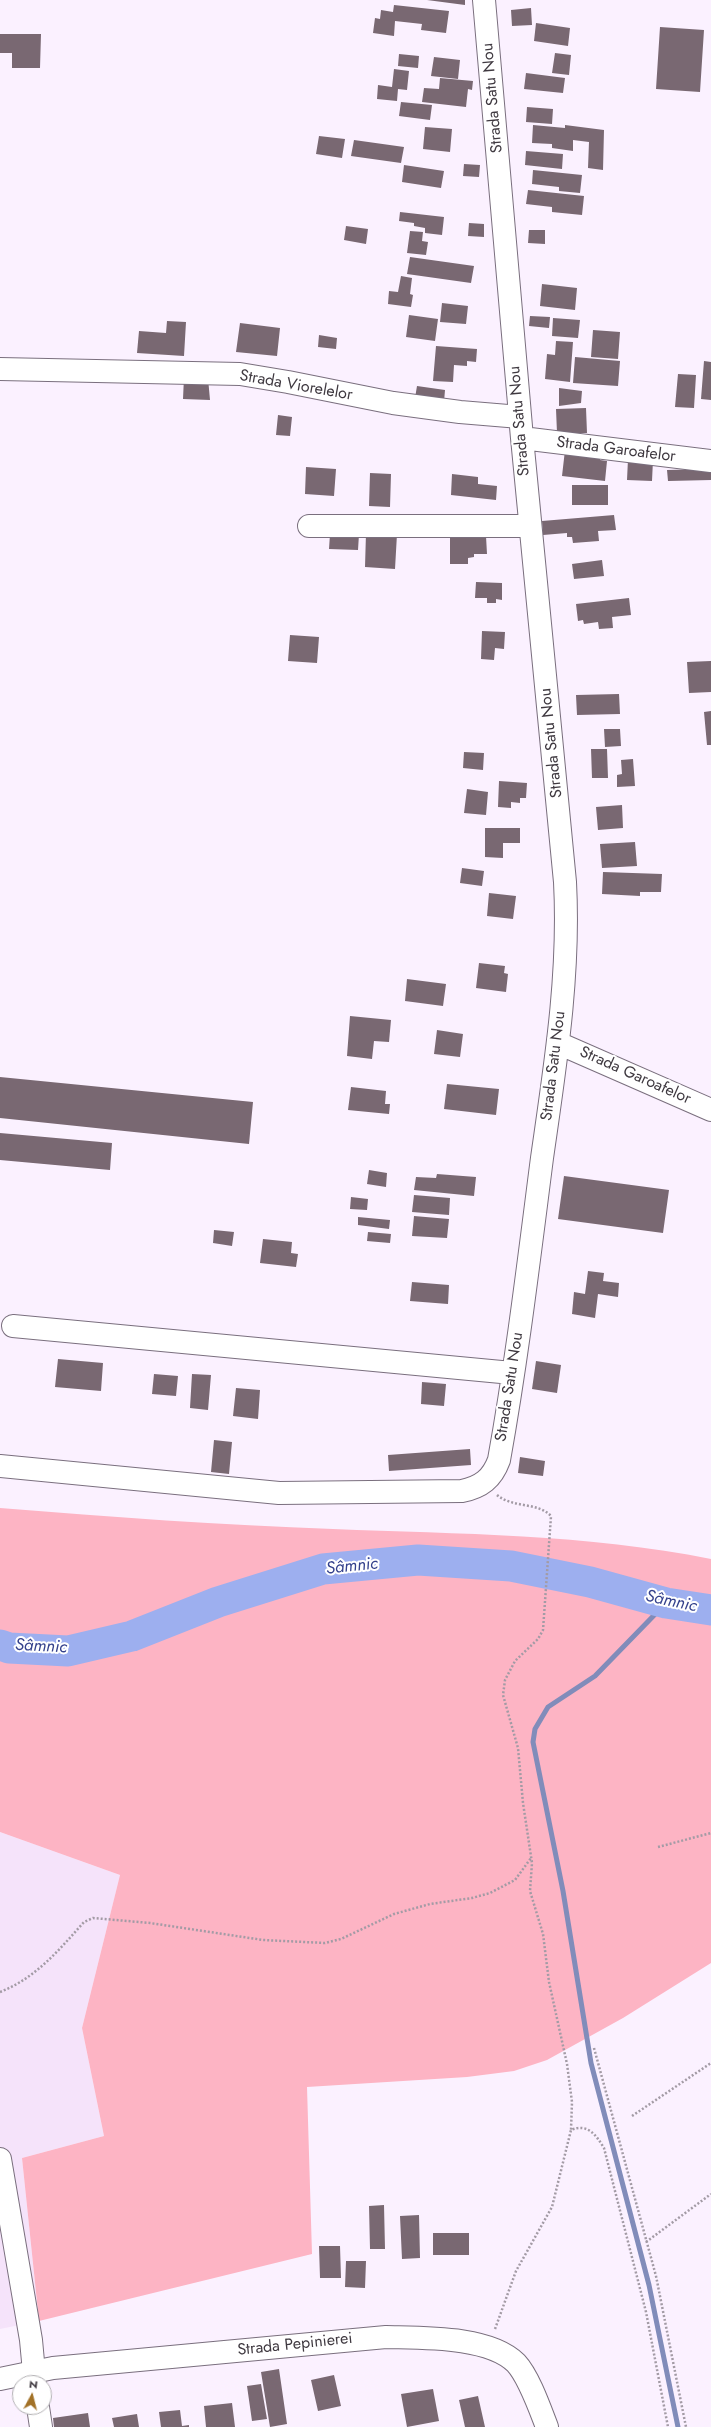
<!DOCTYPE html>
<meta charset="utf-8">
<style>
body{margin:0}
#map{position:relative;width:711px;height:2427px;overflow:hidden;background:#fbf1ff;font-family:Jost,sans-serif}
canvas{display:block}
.north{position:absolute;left:12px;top:2375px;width:40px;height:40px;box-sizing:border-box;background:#fff;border:1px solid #b2b0b3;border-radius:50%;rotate:7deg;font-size:11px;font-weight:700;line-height:16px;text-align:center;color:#3f3940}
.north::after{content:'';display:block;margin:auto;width:14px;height:18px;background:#a27126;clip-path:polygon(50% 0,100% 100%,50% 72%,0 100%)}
</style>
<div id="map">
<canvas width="711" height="2427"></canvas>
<div class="north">N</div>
</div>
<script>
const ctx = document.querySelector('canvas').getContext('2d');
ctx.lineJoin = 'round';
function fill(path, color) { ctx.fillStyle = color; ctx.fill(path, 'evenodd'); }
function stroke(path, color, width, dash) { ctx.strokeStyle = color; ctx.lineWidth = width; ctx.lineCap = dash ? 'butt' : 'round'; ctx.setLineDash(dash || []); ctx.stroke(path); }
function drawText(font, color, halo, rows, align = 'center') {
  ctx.font = font + ' Jost,sans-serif'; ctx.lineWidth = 4; ctx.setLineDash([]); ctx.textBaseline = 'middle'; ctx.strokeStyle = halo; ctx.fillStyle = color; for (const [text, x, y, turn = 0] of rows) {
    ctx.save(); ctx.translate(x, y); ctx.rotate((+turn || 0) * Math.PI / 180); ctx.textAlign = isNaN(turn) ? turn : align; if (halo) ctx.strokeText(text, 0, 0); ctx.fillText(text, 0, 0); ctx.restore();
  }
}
const built = new Path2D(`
 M0,1832L120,1875L82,2028L104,2136L22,2158L39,2321L0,2329Z`);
const green = new Path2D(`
 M0,1508C111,1517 221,1525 333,1529C459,1534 587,1534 711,1559V1963L623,2018L547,2060L514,2071L467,2077L307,2087L312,2254L39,2321L22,2158L104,2136L82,2028L120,1875L0,1832Z`);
const stream = new Path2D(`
 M666,1603L595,1676L548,1707L535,1729L533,1742L563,1891L591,2063L649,2285L678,2427`);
const river = new Path2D(`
 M0,1645L9,1648L68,1651L132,1636L218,1602L323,1569L418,1560L511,1566L590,1582L666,1603L711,1610`);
const building = new Path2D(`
 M427,0H465V5Z
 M394,5L449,11L446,33L421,30L422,24L395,21L394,36L373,33L375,18L380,19L381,10L393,12Z
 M531,8L532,25L512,26L511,10Z
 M536,23L570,28L568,46L534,41Z
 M660,27L704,30L700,92L656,89Z
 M0,34H41L40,68H12V53H0Z
 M555,53L571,55L569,75L552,73Z
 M399,54L419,56L418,68L398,66Z
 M434,57L460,60L458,79L431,76Z
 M394,69L409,71L407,90L398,89L397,101L377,99L378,85L392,87Z
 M526,73L565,78L563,93L524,89Z
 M440,78L473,81L472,90L468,89L466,107L422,102L424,88L439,89Z
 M401,102L432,105L430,120L399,116Z
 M527,107L553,109L552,124L526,122Z
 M533,125L565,128V125L604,130L603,170L588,168L589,142L573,140V151L552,148V144L532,143Z
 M425,127L452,129L450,152L423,149Z
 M319,136L345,139L342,158L316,154Z
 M354,140L404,147L401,163L351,156Z
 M526,151L563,154L562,169L525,165Z
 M464,164L480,165L479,177L463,176Z
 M404,165L444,171L441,188L402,182Z
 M533,170L582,175L580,193L559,191V187L532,184Z
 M528,190L584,196L582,215L552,212V207L526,204Z
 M400,212L444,217L442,235L425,233V228L414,226V223L399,221Z
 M469,223L484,224V237L468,236Z
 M346,226L368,229L366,244L344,240Z
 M529,230H545V244L528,243Z
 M410,231L423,232L422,241L428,242L426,255L407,253Z
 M410,257L474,266L471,283L407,274Z
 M401,276L412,278L410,294L413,295L411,307L388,304L389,291L398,292Z
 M542,284L577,288L575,310L540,306Z
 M442,303L468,306L466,324L440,322Z
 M409,315L438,319L435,341L406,337Z
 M530,316L550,317L549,328L529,326Z
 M553,318L580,320L578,338L552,336Z
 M167,321L186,322L184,356L137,353L139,331L166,333Z
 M240,323L280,328L277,356L236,352Z
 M593,330L620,332L618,359L591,357Z
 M319,335L337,338L336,349L318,347Z
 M556,341L573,342L570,382L545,379L547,354L555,355Z
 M436,346L477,349L476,362L467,361V366L454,365L453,382L433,381Z
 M575,357L620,361L618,386L573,383Z
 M704,361L711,362V400L701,399Z
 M678,374L696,375L694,408L675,407Z
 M184,377L208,378L210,400L183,399Z
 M417,386L445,390L444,402L415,398Z
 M559,388L582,391L581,403L559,406Z
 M586,408L587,433H557L556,409Z
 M278,415L292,417L290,436L276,435Z
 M565,450L600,454V460L607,461L605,481L562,476Z
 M628,459L653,460L652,481L627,480Z
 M306,467L336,469L334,496L305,494Z
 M711,469V480L668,481L667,470Z
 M370,473L391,474L390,507L369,506Z
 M452,474L478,477V484L497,486L496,500L451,495Z
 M572,485H608V505H572Z
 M614,515L616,530L598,531L599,541L573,543L572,537H567V533L543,535L542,521Z
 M366,533L397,534L395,569L365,567Z
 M330,534H359L358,550L329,549Z
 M486,536L487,554H474V557L468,558V564H450V537Z
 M602,560L604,576L574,579L572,564Z
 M476,582L502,583V600L496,599V603H487V598H475Z
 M629,598L631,615L612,617L613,628L599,629L598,622L584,624L583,620L578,621L576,604Z
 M482,631L505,632L504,649L495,648L494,660L481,659Z
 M290,635L319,637L317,663L288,661Z
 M711,661V692L689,693L687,662Z
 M619,694L620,714L577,715L576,695Z
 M711,711V745H707L704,712Z
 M604,729H620L621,746L605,747Z
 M591,749H607L608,778H592Z
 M464,752L484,753L483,770L463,768Z
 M633,759L635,786L617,787V775L622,774L621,760Z
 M499,781L527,783L526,798H520V803L511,802V808L498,807Z
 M467,789L488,792L486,815L464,813Z
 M622,805L623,828L598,830L596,807Z
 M485,828H520V843H503V858L485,857Z
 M635,842L637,866L602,868L600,844Z
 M462,868L484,871L482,886L460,883Z
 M603,872L662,874L661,892H640V896L602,894Z
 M489,893L516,896L513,919L487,916Z
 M479,963L505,966L504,973L508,974L506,992L476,988Z
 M407,979L446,984L443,1006L405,1001Z
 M350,1016L391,1020L389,1042L374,1041L372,1059L347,1056Z
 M437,1030L463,1034L460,1057L434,1054Z
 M0,1077L253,1102L249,1144L0,1118Z
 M447,1084L499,1089L496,1115L444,1109Z
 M351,1087L386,1091L385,1104H390L389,1114L348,1110Z
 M0,1133L112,1143L110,1170L0,1160Z
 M369,1170L387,1173L386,1187L367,1184Z
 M437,1174L476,1177L474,1196L414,1190L416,1177L436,1178Z
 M564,1176L669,1190L663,1233L558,1219Z
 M414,1195L450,1198L449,1215L412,1212Z
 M351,1197L368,1199L367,1210L350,1209Z
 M414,1216L449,1219L447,1238L412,1236Z
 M358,1217L390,1220L389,1229L358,1225Z
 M214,1230L234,1232L232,1246L213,1243Z
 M368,1232L391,1234L390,1243L367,1241Z
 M263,1239L292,1242L291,1253L298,1254L296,1267L260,1263Z
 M588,1271L604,1273L603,1281L619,1283L618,1297L598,1294L595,1318L572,1314L574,1292L585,1294Z
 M412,1282L449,1285L448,1304L410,1301Z
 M58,1359L103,1363L101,1391L55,1387Z
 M536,1361L561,1365L557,1393L532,1389Z
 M154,1374L178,1376L176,1396L152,1394Z
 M192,1374L211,1375L208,1410L190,1408Z
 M422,1382L446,1384L444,1406L421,1404Z
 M236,1388L260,1390L258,1419L233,1416Z
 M214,1440L232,1442L229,1474L211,1472Z
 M470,1449L471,1465L389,1471L388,1455Z
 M520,1457L545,1461L543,1476L518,1473Z
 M384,2205L385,2249H370L369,2206Z
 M419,2215L420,2258L402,2259L400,2216Z
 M433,2233H469V2255H433Z
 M319,2246H340L341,2278H320Z
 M346,2261H366L365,2288L345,2287Z
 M279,2369L287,2424L270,2427L261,2372Z
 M334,2375L341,2406L318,2411L311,2380Z
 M261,2384L267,2419L252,2421L247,2386Z
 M433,2389L439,2421L407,2427L401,2394Z
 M478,2396L485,2427H465L459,2400Z
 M232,2403L235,2427H206L204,2406Z
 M180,2410L182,2426L189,2425V2427H161L159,2412Z
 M88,2413L90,2427H54L53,2418Z
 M137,2414L139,2427H114L112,2418Z`);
const path = new Path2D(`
 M497,1495C512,1508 538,1502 551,1516L543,1630L538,1639L515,1661L505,1680L503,1695L518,1748L523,1803L532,1863L530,1891L543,1934L549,1982L567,2064L572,2102L571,2130
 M658,1847L711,1833
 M0,1992C36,1978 59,1950 84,1922L93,1918L150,1923L263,1940L325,1943L341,1939L394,1914L430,1904L472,1898L490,1893L515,1880L531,1858
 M594,2048L656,2276L686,2427
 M632,2116L711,2063
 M646,2242L711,2194
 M495,2329L516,2271L552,2207L571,2130C588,2123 596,2135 604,2148L646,2312L668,2427`);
const minor = new Path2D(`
 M0,369L240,374L288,382L393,403L460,412L520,417
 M522,438L711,461
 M309,526H530
 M558,1043L711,1110
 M13,1326L512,1373
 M0,1466L279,1493L462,1491C481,1487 492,1479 499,1460C517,1360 529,1259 542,1158C555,1067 570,975 565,882L522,438L484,0
 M0,2159L31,2340L35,2383
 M0,2379L53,2368L386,2337C423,2338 489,2336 516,2363C529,2377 540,2409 547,2427
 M38,2407L41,2427`);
const streetNames = [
 ["Strada Satu Nou",493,98,-95],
 ["Strada Viorelelor",296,386,10],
 ["Strada Satu Nou",520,421,-95],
 ["Strada Garoafelor",616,450,7],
 ["Strada Satu Nou",552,743,-96],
 ["Strada Satu Nou",554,1066,-83],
 ["Strada Garoafelor",635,1076,24],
 ["Strada Satu Nou",510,1387,-81],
 ["Strada Pepinierei",295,2345,-6]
];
const waterNames = [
 ["Sâmnic",352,1567,-6],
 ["Sâmnic",671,1602,12],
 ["Sâmnic",41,1647,3]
];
fill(built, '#f5e3fa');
fill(green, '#fdb4c4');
stroke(stream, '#818cba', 5);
stroke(river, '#9dafef', 31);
fill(building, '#796872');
stroke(minor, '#7a6f7e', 24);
stroke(path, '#a39ba5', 2.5, [2, 2]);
stroke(minor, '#fff', 22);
drawText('16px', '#3f3940', '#fff', streetNames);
drawText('italic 17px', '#34418c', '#fff', waterNames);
</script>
